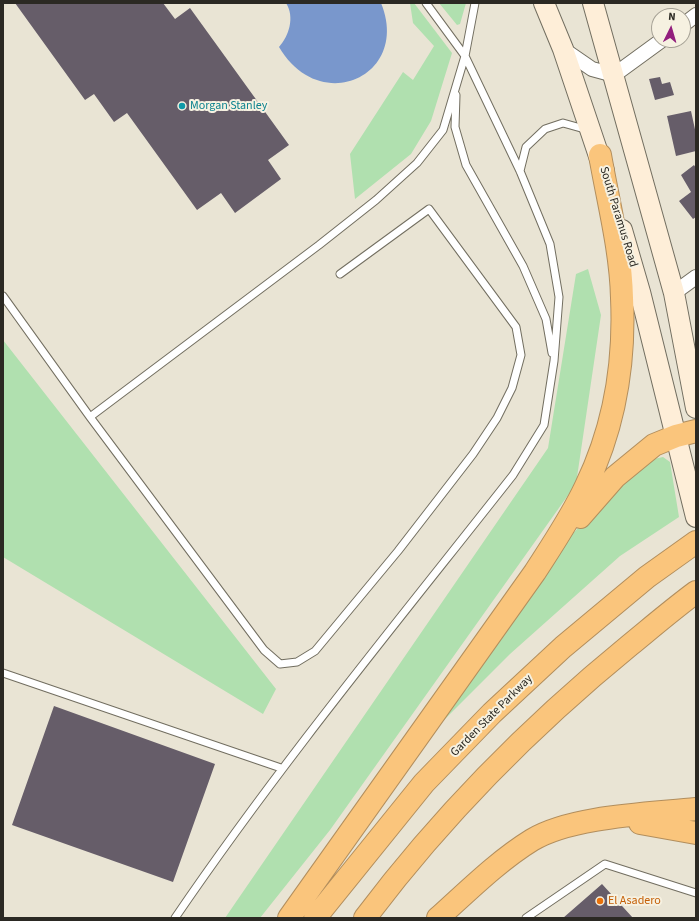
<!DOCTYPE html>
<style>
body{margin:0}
#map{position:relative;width:699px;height:921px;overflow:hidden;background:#e9e4d4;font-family:"Source Sans 3",sans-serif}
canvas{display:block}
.frame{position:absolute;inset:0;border:4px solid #2b2923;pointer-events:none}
.north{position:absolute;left:651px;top:8px;width:40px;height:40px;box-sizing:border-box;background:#f6f1e1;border:1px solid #a5a195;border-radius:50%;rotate:5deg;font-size:11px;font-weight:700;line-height:16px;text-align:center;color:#2b2923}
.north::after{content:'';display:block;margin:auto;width:14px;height:18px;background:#921e7d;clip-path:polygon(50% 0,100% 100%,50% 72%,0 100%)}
</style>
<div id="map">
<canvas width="699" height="921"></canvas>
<div class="frame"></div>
<div class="north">N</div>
</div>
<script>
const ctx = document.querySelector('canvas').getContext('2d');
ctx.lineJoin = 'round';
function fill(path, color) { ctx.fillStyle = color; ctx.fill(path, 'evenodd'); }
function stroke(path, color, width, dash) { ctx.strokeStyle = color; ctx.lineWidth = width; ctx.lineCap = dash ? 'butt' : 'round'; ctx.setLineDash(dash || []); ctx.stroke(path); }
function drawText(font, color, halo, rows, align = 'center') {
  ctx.font = font + ' "Source Sans 3",sans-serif'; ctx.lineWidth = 4; ctx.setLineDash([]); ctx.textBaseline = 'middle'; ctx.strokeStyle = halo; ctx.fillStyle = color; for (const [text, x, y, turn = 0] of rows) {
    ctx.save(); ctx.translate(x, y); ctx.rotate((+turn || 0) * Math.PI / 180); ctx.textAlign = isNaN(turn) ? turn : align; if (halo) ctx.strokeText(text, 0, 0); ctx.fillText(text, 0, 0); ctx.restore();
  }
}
const green = new Path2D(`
 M410,3H414L452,53L431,121L411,154L355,199L350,154L403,72L413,80L434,46L413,23Z
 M439,3H466L460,24L457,25Z
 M588,269L601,315L576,484L330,830L260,918H225L548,448L576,274Z
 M3,340L276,689L263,714L3,557Z
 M663,457L670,462L679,517L620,556L510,654L429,735L559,548L621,483L649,460Z`);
const water = new Path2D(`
 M286,3H381C411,76 320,117 279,47C289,36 295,17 286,3Z`);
const building = new Path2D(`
 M15,3H163L175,19L190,8L289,145L268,160L281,179L235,213L221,193L197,210L127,113L114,122L94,94L85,100Z
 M660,77L662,84L670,82L674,95L655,100L649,79Z
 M691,111L696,134V151L676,156L667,116Z
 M694,165L696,168V217L693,219L679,201L691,192L681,175Z
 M54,706L215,764L173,882L12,825Z
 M602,884L633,918H563Z`);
const service = new Path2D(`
 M456,95L455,127L466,165L523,266L546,319L552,353
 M520,171L526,147L545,129L563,123L588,130
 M3,296L90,417L264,650L280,664L297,662L315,651L398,551L473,454L497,418L512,388L521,355L516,327L429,209L340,274
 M90,417L319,245L376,200L417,163L443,130L465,56L475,3
 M3,673L281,768
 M175,918C280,764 398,621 513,475L544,425L554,361L559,297L550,244L520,171L465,56L426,3
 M526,918L605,864L696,893`);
const minor = new Path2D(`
 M683,25L696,15
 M563,49L592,69L614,75L662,40
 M674,293L696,277`);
const secondary = new Path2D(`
 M544,3L563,49L604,171
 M593,3L674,293L696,408
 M622,230L640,292L696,517`);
const motorway = new Path2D(`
 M580,517L615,477L654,445L676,436L696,431
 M640,823L696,833
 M289,918L535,572C553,544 572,516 586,486C614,428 625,363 622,298C621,251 608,201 600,155
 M315,918L424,783L492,713L563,647L647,577L696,542
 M365,918C441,817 532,725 630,645C652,627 673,609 696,592
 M438,918C468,891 498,861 532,840C572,816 649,814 696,809`);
const markers = [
 [182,106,4,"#0f9aa8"],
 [600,901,4,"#e8710a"]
];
const cultureNames = [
 ["Morgan Stanley",190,106]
];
const streetNames = [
 ["South Paramus Road",618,217,73],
 ["Garden State Parkway",492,716,-45]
];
const foodNames = [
 ["El Asadero",608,901]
];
fill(green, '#b0e0af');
fill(water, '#7997cc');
fill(building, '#665d69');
stroke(service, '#726e60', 9);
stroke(minor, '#726e60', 16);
stroke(secondary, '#726e60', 22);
stroke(motorway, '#b28e5d', 24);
stroke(service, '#fff', 7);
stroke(minor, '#fff', 14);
stroke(secondary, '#feeed8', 20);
stroke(motorway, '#fac57c', 22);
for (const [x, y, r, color] of markers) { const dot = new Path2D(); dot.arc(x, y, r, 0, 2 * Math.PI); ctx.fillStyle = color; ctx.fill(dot); stroke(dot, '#f6f1e1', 1.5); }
drawText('12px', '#0d838f', '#f6f1e1', cultureNames, 'left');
drawText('12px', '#2b2923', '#f6f1e1', streetNames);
drawText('12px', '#c56008', '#f6f1e1', foodNames, 'left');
</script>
